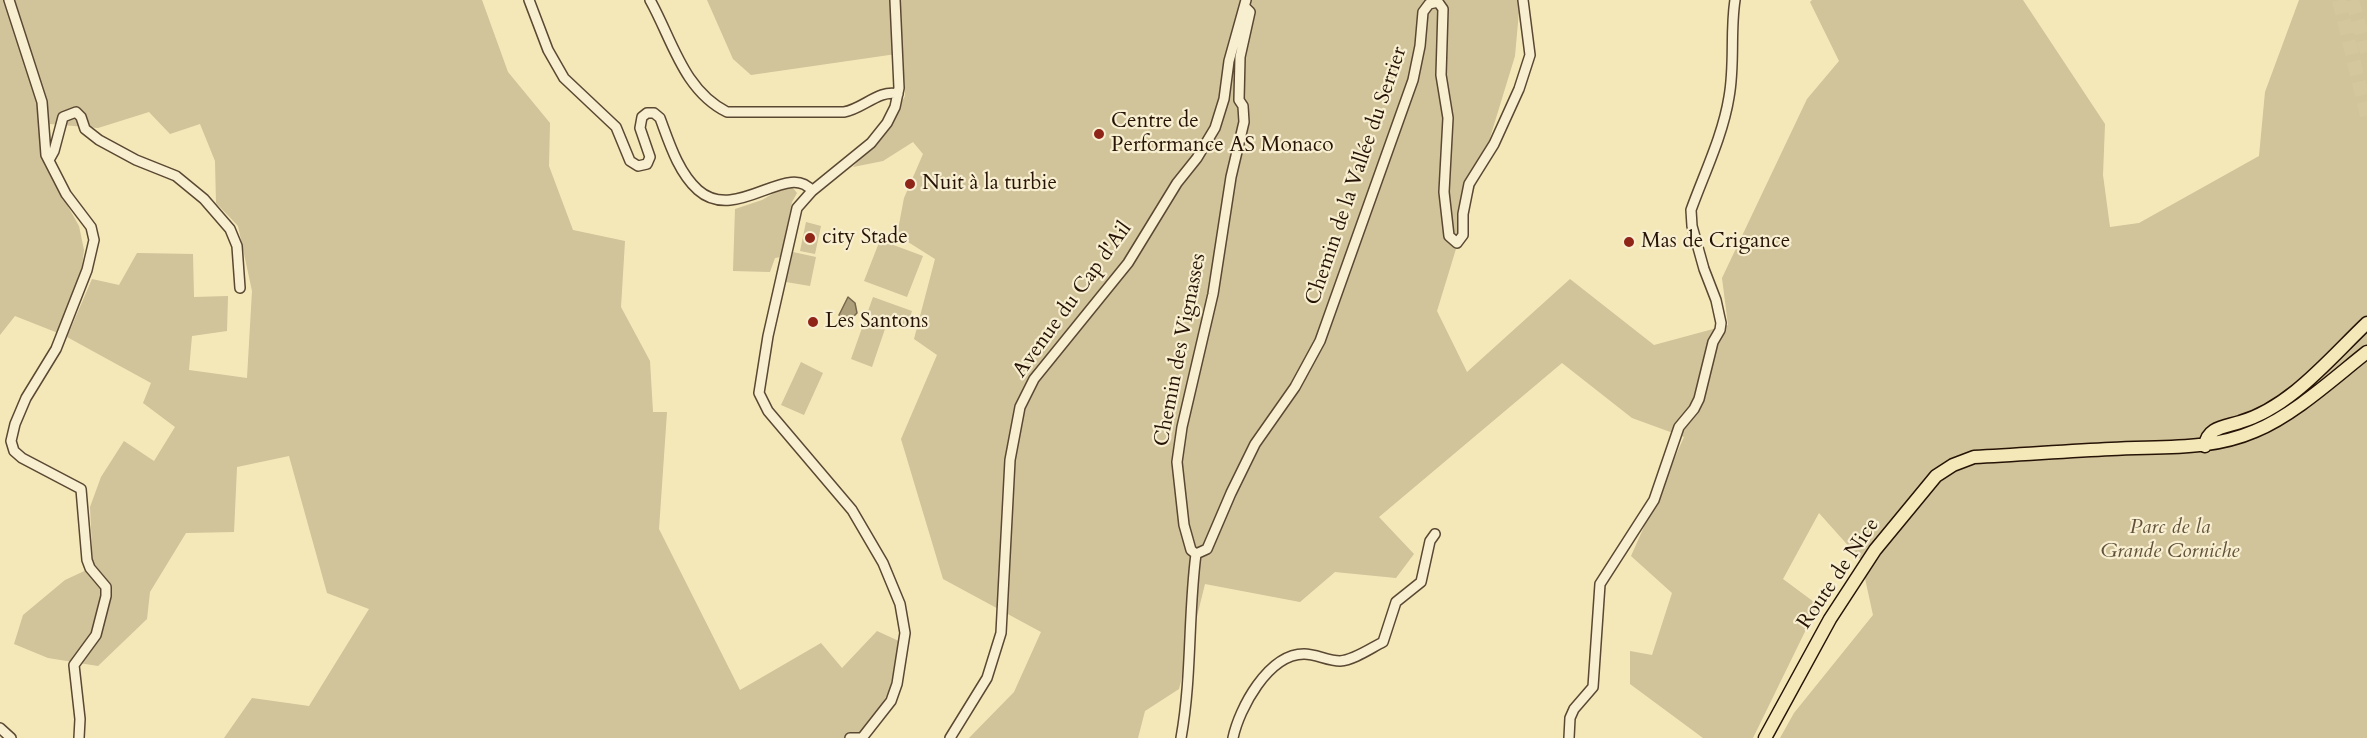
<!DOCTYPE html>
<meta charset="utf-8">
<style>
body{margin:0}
canvas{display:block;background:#f4e7b8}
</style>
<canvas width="2367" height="738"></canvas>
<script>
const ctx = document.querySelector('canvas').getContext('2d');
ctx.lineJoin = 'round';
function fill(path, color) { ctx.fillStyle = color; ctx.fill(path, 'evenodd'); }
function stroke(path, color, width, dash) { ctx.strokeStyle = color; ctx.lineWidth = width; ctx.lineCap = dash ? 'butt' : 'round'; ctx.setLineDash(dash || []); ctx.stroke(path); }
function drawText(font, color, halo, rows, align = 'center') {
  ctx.font = font + ' Cardo,serif'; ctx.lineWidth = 4.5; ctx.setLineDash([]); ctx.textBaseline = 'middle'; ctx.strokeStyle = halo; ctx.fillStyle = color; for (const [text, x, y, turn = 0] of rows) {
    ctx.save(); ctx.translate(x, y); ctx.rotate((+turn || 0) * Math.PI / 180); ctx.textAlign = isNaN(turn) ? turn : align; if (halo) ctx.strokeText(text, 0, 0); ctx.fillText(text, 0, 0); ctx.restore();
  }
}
const green = new Path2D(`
 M0,0H482L508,72L550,123L549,166L573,230L625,241L621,307L650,361L653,412H667L659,529L740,690L821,643L842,668L877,631L901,642L889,692L864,732L848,738H224L252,698L309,706L369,609L327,593L289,456L237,467L234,532L186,533L150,592L147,619L98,666L48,658L14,644L23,615L65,580L93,567L90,507L101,477L124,441L154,461L175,427L143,403L151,383L67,337L92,279L119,285L137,253L193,254L194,297L228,296L227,331L192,336L189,370L247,378L252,291L238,226L216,203L215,161L200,124L170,134L149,112L98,128L50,124L44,164L79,226L84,250L82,267L58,333L15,316L0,335Z
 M707,0H1520L1515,56L1437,311L1467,372L1570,279L1654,345L1728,325L1722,278L1807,99L1839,61L1810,2L1812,0H2023L2105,124L2103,175L2110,227L2139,223L2259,156L2265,92L2299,0H2367V738H1780L1794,713L1873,615L1861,560L1819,513L1783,579L1818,605L1753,738H1703L1630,684V651L1652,655L1672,593L1631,556L1684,437L1632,418L1562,363L1379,517L1414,554L1396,578L1335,572L1300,602L1205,584L1179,689L1145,711L1138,738H969L1014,692L1041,632L943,579L901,439L937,355L914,339L935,259L897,235L904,198L923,154L913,142L883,161L853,167L884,133L905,96L903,53L751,75L733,59Z
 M783,188H793L797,193L792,202L781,257L775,258L770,272L733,271L735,209L762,200Z
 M806,222L821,226L815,254L800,251Z
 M880,240L923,256L907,297L864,281Z
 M793,252L816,257L810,286L786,282Z
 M873,297L912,311L906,329L887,323L872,367L851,359Z
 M801,362L823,373L804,415L781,405Z`);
const water = new Path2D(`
 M848,297L855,303L857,313L849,321H844L839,315Z`);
const highwayTunnel = new Path2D(`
 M2339,0L2367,116
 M2352,0L2367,52`);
const minor = new Path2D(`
 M9,0L42,102L46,155L66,194L91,227L94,240L87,270L56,349L26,398L15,424L11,441L14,451L22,458L81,489L87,560L90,568L106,587V596L96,635L74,665L80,719L79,738
 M529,0L548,50L564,78L616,127L630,161L638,166L647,164L650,157L640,128L642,117L647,113H654L660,118C669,142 678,172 698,190C736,224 789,160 812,191
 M650,0C672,39 683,90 727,112H844C863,109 879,89 898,94
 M49,160L54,151L63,117L76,112L81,117L85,129L99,140L136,160L176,176L204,199L230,229L237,246L240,288
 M1196,554L1207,549L1231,493L1255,444L1295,387L1320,341L1413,80L1420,46L1423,12L1429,4L1438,2L1443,9L1441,75L1448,118L1444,192L1449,236L1457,243L1463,235V214L1469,184L1494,144L1519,89L1530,55L1523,0
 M0,728L11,738
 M850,738H861
 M862,738L891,701L897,684L905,633L900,604L883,563L852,510L768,411L759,393L768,336L797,208L812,191L871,143L887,123L895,107L899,88L895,0
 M950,738L987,678L1001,633L1010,460L1020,407L1034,379L1128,263L1177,183L1197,158L1215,128L1224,99L1229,61L1246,0
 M1181,738C1192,677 1188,615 1196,554L1191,550L1184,525L1177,462L1182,427L1213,294L1231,177L1244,122L1243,106L1239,100L1240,57L1250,12L1245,7
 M1233,738C1239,709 1268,654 1304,654C1316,654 1328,661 1340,661C1354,660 1371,648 1383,642L1396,602L1421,582L1430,541L1435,534
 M1569,738L1570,718L1574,709L1593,687L1600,584L1654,500L1679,427L1694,409L1699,399L1713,342L1720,330L1721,323L1716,300L1704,269L1692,226L1691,210C1704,174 1723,135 1729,97C1735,64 1730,32 1735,0`);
const major = new Path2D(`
 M2205,446C2207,427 2225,427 2240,422C2291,407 2330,358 2367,323
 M1765,738L1830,619L1875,550L1936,476L1953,465L1974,457C2019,455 2065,451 2111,449C2160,446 2209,451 2255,431C2294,415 2334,378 2367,352`);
const markers = [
 [1099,134,6,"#8f2418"],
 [910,184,6,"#8f2418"],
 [810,238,6,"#8f2418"],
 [1629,242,6,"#8f2418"],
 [813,322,6,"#8f2418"]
];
const poiNames = [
 ["Centre de",1111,122],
 ["Performance AS Monaco",1111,146],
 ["Nuit à la turbie",922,184],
 ["city Stade",822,238],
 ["Mas de Crigance",1641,242],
 ["Les Santons",825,322]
];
const streetNames = [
 ["Chemin de la Vallée du Serrier",1357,176,-71],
 ["Avenue du Cap d'Ail",1073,300,-54],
 ["Chemin des Vignasses",1181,350,-79],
 ["Route de Nice",1839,574,-56]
];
const parkNames = [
 ["Parc de la",2170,528],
 ["Grande Corniche",2170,552]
];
fill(green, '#d1c39a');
fill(water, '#ae9f7b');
stroke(water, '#78674c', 1.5);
stroke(highwayTunnel, '#d5c79d', 14, [14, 7]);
stroke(minor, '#5a4832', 12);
stroke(major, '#261306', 15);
stroke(minor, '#f8efd1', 9);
stroke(major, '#f4e7b8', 12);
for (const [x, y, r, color] of markers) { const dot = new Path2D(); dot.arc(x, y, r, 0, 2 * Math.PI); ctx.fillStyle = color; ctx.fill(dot); stroke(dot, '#f8efd1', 2); }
drawText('21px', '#261306', '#f8efd1', poiNames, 'left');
drawText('21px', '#261306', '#f8efd1', streetNames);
drawText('italic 21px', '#62513a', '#f8efd1', parkNames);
</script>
